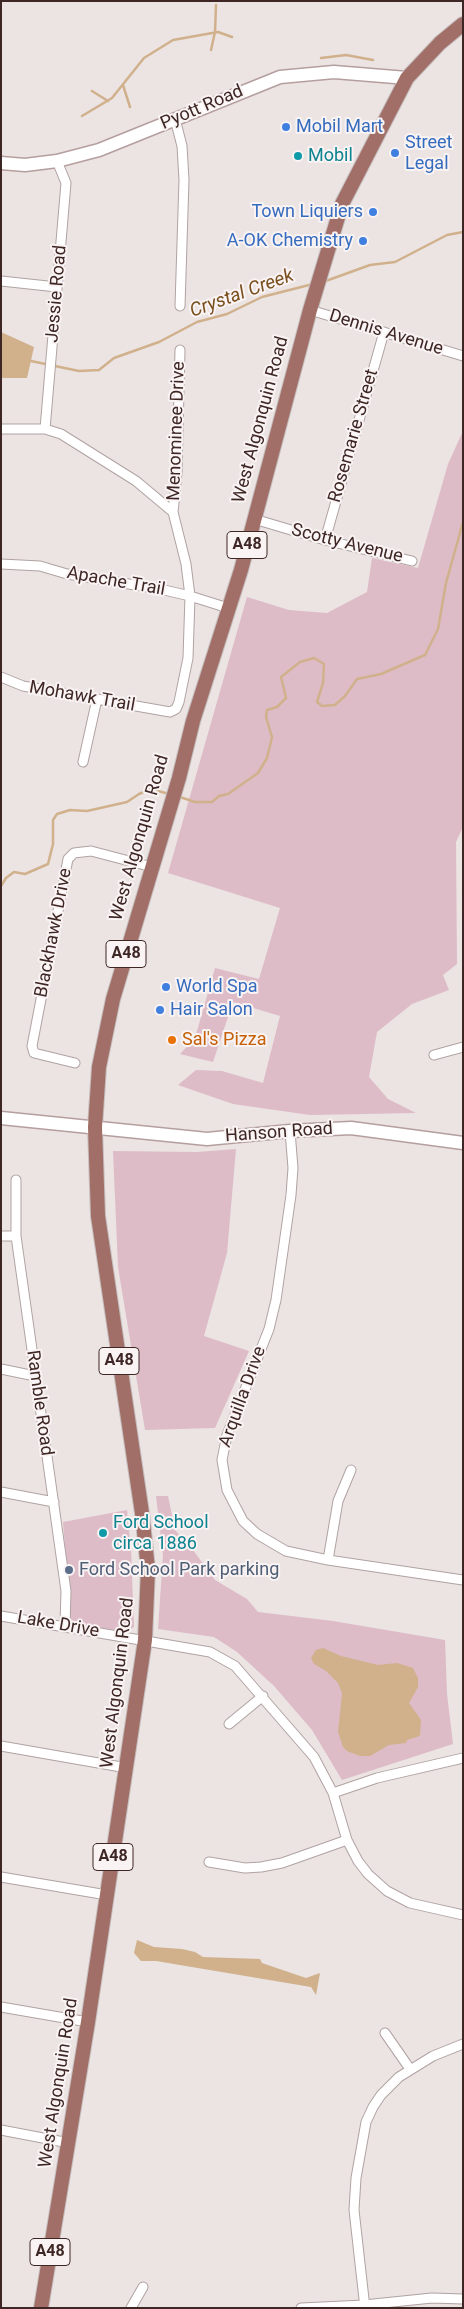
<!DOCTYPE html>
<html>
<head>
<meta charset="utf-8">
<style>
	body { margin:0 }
	#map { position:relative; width:464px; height:2309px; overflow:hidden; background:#ece3e3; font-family:Roboto,sans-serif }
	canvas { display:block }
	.frame { position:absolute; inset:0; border:2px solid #3d2623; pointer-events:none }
</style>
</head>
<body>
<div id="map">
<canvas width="464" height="2309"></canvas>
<div class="frame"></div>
</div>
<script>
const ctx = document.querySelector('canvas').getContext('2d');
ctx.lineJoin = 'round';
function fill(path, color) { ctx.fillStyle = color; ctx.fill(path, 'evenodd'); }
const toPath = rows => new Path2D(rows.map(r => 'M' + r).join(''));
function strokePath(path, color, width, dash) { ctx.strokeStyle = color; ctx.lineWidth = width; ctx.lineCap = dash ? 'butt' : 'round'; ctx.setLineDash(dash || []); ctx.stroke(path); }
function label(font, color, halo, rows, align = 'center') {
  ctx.font = font + ' Roboto,sans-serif'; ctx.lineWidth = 4; ctx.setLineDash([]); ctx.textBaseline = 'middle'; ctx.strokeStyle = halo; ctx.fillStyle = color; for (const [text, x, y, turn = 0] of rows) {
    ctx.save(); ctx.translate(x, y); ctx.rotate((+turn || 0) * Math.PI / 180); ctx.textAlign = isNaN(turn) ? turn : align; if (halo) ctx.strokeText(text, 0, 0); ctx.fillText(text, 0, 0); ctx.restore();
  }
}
fill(toPath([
	[463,431,463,827,456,842,457,964,443,975,449,990,412,1004,377,1032,369,1077,388,1099,416,1113,310,1115,233,1104,178,1085,196,1070,222,1071,263,1083,280,1016,233,1002,213,1062,180,1054,195,1038,215,968,259,979,280,908,168,873,247,597,289,610,327,613,367,592,372,558,418,568,448,464],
	[236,1149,227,1253,204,1336,249,1351,215,1428,145,1430,118,1267,113,1151,197,1152],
	[156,1496,168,1496,175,1530,193,1550,215,1580,247,1599,258,1612,333,1621,445,1640,447,1694,453,1744,342,1780,312,1730,274,1686,237,1652,214,1637,158,1629,163,1555],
	[127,1510,131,1549,134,1627,126,1632,71,1623,63,1522]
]), '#ddbcc7');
fill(toPath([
	[1,332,34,347,27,378,1,378],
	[323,1648,341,1656,378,1665,397,1663,413,1668,418,1678,418,1687,409,1703,421,1720,420,1736,407,1740,406,1743,389,1745,370,1756,360,1756,347,1751,343,1747,338,1732,342,1693,338,1683,326,1671,314,1664,311,1658,316,1650],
	[137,1940,154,1947,182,1949,195,1952,203,1957,260,1959,262,1963,306,1978,320,1973,316,1995,311,1987,156,1961,141,1961,134,1953]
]), '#d0b18c');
strokePath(toPath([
	[211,50,215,32,216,5],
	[321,58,346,55,373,60],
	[123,85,130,107],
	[92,91,108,101],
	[82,116,112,98,144,58,173,40,218,32,232,37],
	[323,282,370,265,395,262,447,235,463,232],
	[31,361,79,371,99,370,114,358,159,342,197,322,227,314,262,297,313,284],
	[177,796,195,802,212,802,219,796,228,794,258,773,267,758,272,737,266,717,267,710,277,707,286,698,281,677,300,662,314,658,324,664,323,683,317,702,322,706,335,705,345,696,357,679,381,674,425,655,438,629,446,583,463,522],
	[1,886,6,878,14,872,25,874,48,864,53,844,53,820,57,814,70,810,87,811,127,802,139,794,151,789,169,794]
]), '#d0b18c', 2.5);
const street = toPath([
	[175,119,182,146,184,180,180,306],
	[1,281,57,287],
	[310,310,463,356],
	[1,429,45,429,61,434,136,481,173,512,186,564,190,596,188,658,179,702,176,709,170,712,23,686,1,677],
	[45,429,66,183,57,161],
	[173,512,177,473,180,350],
	[254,519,325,540,412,561],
	[325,540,384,332],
	[1,564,40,566,67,574,160,589,190,596,228,608],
	[83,762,97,699],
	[434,1055,463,1047],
	[75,1063,34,1053,32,1046,68,859,74,853,91,851,152,867],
	[290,1131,293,1168,291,1195,276,1300,269,1329,227,1435,222,1460,227,1490,243,1521,257,1534,286,1551,328,1560,463,1580],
	[16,1180,16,1236,66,1591,65,1626],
	[1,1236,16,1236],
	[1,1369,35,1376],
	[1,1492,54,1502],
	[328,1560,338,1501,351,1470],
	[1,1616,210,1652,235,1666,314,1757,333,1793,347,1840,358,1861,368,1874,387,1891,410,1903,463,1915],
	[229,1724,263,1696],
	[1,1746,127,1768],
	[333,1793,377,1778,463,1758],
	[209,1862,245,1868,261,1867,282,1863,347,1840],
	[1,1877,107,1895],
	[1,2007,88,2022],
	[385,2033,410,2069],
	[1,2130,69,2143],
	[131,2308,143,2287],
	[301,2308,364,2305,432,2298,463,2299],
	[365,2308,354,2210,356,2178,366,2122,373,2107,381,2095,399,2077,433,2056,463,2044]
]);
const secondary = toPath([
	[1,163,25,165,57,161,99,150,280,77,334,72,407,78],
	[1,1118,207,1139,290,1131,351,1128,463,1143]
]);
const primary = toPath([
	[41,2308,88,2022,145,1640,148,1569,142,1513,98,1216,95,1127,99,1067,113,999,179,778,193,721,241,570,310,310,342,204,407,78,440,43,463,24]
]);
strokePath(street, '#b0a3a2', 11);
strokePath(secondary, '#b59f9e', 15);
strokePath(primary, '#c5bebd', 16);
strokePath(street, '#fff', 9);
strokePath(secondary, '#fff', 12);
strokePath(primary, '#a16f68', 14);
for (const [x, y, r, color] of [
	[286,127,5,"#3f7fe0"],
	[395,153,5,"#3f7fe0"],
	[298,156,5,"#0f9aa8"],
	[373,212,5,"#3f7fe0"],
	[363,241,5,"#3f7fe0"],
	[166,987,5,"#3f7fe0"],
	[160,1010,5,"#3f7fe0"],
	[172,1040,5,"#e8710a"],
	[103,1533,5,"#0f9aa8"],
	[69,1570,5,"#5c6f8a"]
]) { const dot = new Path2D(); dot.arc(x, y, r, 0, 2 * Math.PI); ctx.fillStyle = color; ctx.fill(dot); strokePath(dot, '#f9f3f4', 2); }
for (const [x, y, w] of [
	[247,545,40],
	[126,954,40],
	[119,1361,40],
	[113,1857,40],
	[50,2252,40]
]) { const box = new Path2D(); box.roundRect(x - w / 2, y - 13.5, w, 27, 4); ctx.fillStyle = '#f9f3f4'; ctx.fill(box); strokePath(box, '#3d2623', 1); }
label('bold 16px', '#3d2623', null, [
	["A48",247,545],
	["A48",126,954],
	["A48",119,1361],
	["A48",113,1857],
	["A48",50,2252]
]);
label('18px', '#3d2623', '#f9f3f4', [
	["Pyott Road",202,108,-23],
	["Jessie Road",57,294,-85],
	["Dennis Avenue",386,333,17],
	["West Algonquin Road",261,420,-75],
	["Menominee Drive",177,431,-88],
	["Rosemarie Street",354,436,-74],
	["Scotty Avenue",347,544,14],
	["Apache Trail",116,582,10],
	["Mohawk Trail",82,697,10],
	["West Algonquin Road",140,838,-74],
	["Blackhawk Drive",54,933,-79],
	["Hanson Road",279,1133,-4],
	["Arquilla Drive",243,1397,-70],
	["Ramble Road",39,1403,82],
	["Lake Drive",58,1625,10],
	["West Algonquin Road",118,1683,-83],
	["West Algonquin Road",59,2083,-81]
]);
label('18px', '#366cbe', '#f9f3f4', [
	["Mobil Mart",296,127],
	["Street",405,143],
	["Legal",405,164],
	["Town Liquiers",363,212,"right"],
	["A-OK Chemistry",353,241,"right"],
	["World Spa",176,987],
	["Hair Salon",170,1010]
], 'left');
label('18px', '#0d838f', '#f9f3f4', [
	["Mobil",308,156],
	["Ford School",113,1523],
	["circa 1886",113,1544]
], 'left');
label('18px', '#c56008', '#f9f3f4', [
	["Sal's Pizza",182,1040]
], 'left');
label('18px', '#4e5e75', '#f9f3f4', [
	["Ford School Park parking",79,1570]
], 'left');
label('italic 19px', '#79501d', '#f9f3f4', [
	["Crystal Creek",242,294,-20]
]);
</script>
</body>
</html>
